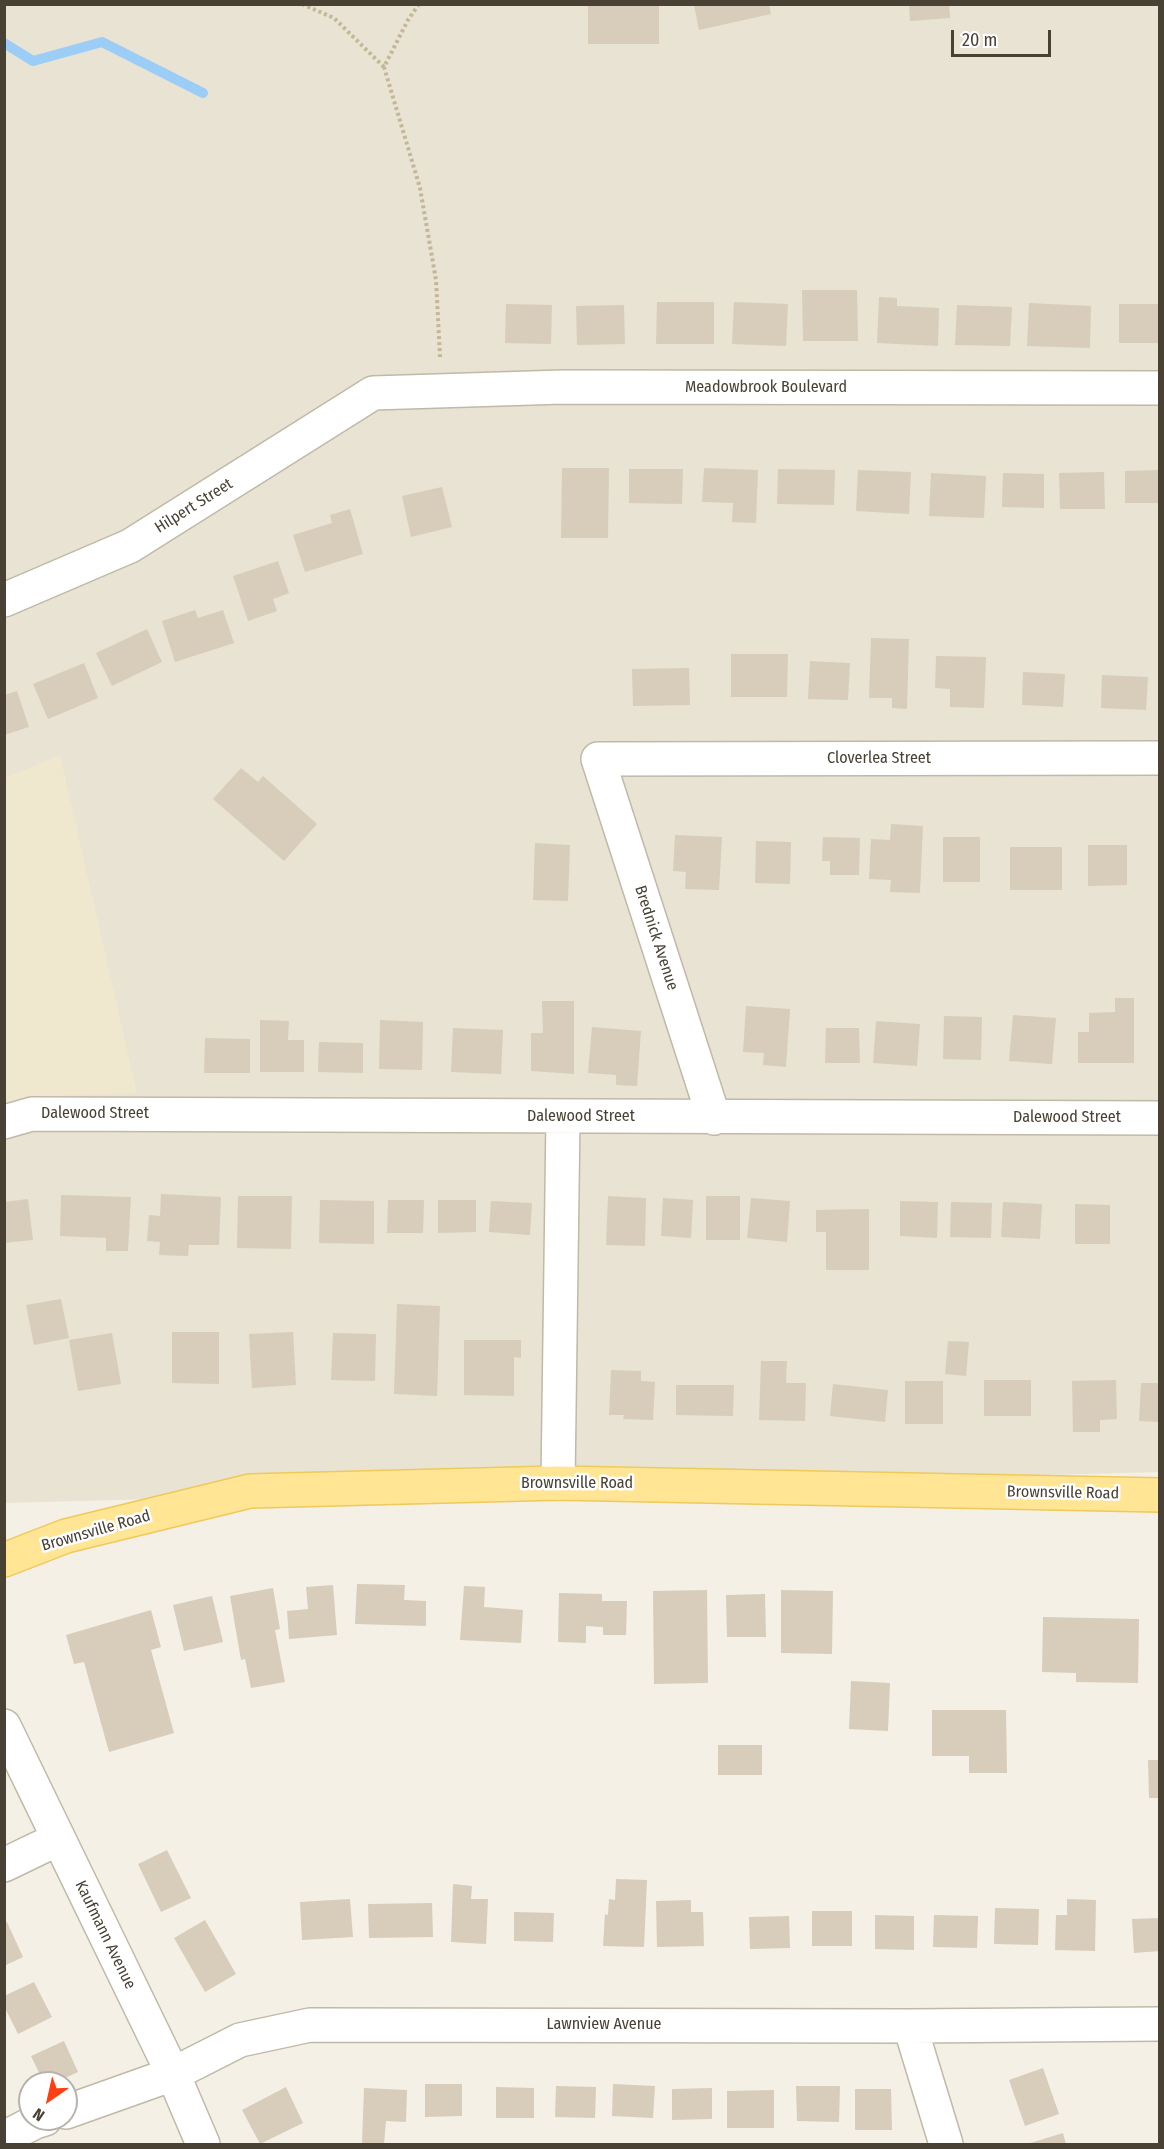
<!DOCTYPE html>
<html>
<head>
<meta charset="utf-8">
<style>
	body { margin:0 }
	#map { position:relative; width:1164px; height:2149px; overflow:hidden; background:#f4f0e5; font-family:"Fira Sans Condensed",sans-serif }
	canvas { display:block }
	.frame { position:absolute; inset:0; border:6px solid #484134; pointer-events:none }
	.north { position:absolute; left:18px; top:2071px; width:60px; height:60px; box-sizing:border-box; background:#fff; border:2px solid #b6b3ae; border-radius:50%; rotate:214deg; font-size:16px; font-weight:700; line-height:24px; text-align:center; color:#484134 }
	.north::after { content:''; display:block; margin:auto; width:21px; height:27px; background:#ff4012; clip-path:polygon(50% 0,100% 100%,50% 72%,0 100%) }
	.scale { position:absolute; left:951px; top:30px; width:100px; height:27px; box-sizing:border-box; border:3px solid #484134; border-top:0; padding-left:8px; font-size:18px; line-height:21px; white-space:nowrap; color:#484134; -webkit-text-stroke:4px #fff; paint-order:stroke }
</style>
</head>
<body>
<div id="map">
<canvas width="1164" height="2149"></canvas>
<div class="frame"></div>
<div class="north">N</div>
<div class="scale">20 m</div>
</div>
<script>
const ctx = document.querySelector('canvas').getContext('2d');
ctx.lineJoin = 'round';
function fill(path, color) { ctx.fillStyle = color; ctx.fill(path, 'evenodd'); }
const toPath = rows => new Path2D(rows.map(r => 'M' + r).join(''));
function strokePath(path, color, width, dash) { ctx.strokeStyle = color; ctx.lineWidth = width; ctx.lineCap = dash ? 'butt' : 'round'; ctx.setLineDash(dash || []); ctx.stroke(path); }
function label(font, color, halo, rows, align = 'center') {
  ctx.font = font + ' "Fira Sans Condensed",sans-serif'; ctx.lineWidth = 5; ctx.setLineDash([]); ctx.textBaseline = 'middle'; ctx.strokeStyle = halo; ctx.fillStyle = color; for (const [text, x, y, turn = 0] of rows) {
    ctx.save(); ctx.translate(x, y); ctx.rotate((+turn || 0) * Math.PI / 180); ctx.textAlign = isNaN(turn) ? turn : align; if (halo) ctx.strokeText(text, 0, 0); ctx.fillText(text, 0, 0); ctx.restore();
  }
}
fill(toPath([
	[4,5,1159,5,1159,1472,5,1503]
]), '#e9e3d3');
fill(toPath([
	[60,755,137,1093,25,1097,5,1103,5,778]
]), '#efe7ce');
strokePath(toPath([
	[4,43,33,61,102,42,203,93]
]), '#9ccdf7', 10);
fill(toPath([
	[588,4,659,4,659,44,588,44],
	[909,4,949,4,950,18,910,21],
	[694,5,769,5,771,14,699,30],
	[802,290,857,290,858,341,803,341],
	[879,297,897,298,897,306,939,308,938,346,877,343],
	[657,302,714,302,714,344,656,344],
	[734,302,788,304,786,346,732,344],
	[1029,303,1091,306,1090,348,1027,346],
	[506,304,552,305,551,344,505,343],
	[1119,304,1160,304,1160,343,1119,343],
	[624,305,625,344,577,345,576,306],
	[957,305,1012,307,1010,346,955,345],
	[562,468,609,468,608,538,561,538],
	[704,468,758,470,756,523,732,522,733,503,702,502],
	[629,469,683,469,682,504,629,503],
	[778,469,835,470,834,505,777,504],
	[858,470,911,472,909,514,856,511],
	[1160,470,1160,503,1125,503,1125,471],
	[1104,472,1105,509,1060,509,1059,473],
	[931,473,986,476,984,518,929,516],
	[1003,473,1044,474,1044,508,1002,507],
	[442,487,452,527,411,537,402,496],
	[350,509,363,554,305,572,293,535,332,523,330,515],
	[278,561,289,593,273,599,277,611,248,621,233,576],
	[195,610,198,618,223,610,234,643,175,662,162,621],
	[147,629,162,662,112,686,96,653],
	[871,638,909,639,907,709,892,708,892,698,869,698],
	[731,654,788,654,787,697,731,697],
	[936,656,986,657,984,708,950,707,950,689,935,688],
	[810,661,850,663,848,700,808,699],
	[84,663,98,698,48,719,33,684],
	[689,668,690,705,633,706,632,669],
	[1023,672,1065,674,1063,707,1022,705],
	[1102,675,1148,677,1146,710,1101,708],
	[17,691,29,727,4,735,4,695],
	[241,768,258,782,263,776,317,824,284,861,213,799],
	[891,824,923,826,920,893,890,892,891,880,869,879,871,839,890,840],
	[675,835,722,837,719,890,685,889,686,872,673,871],
	[823,837,860,838,859,875,830,875,830,861,822,861],
	[943,837,980,837,980,882,943,882],
	[756,841,791,842,790,884,755,883],
	[535,843,570,845,568,901,533,900],
	[1088,845,1127,845,1127,885,1088,886],
	[1010,847,1062,847,1062,890,1010,890],
	[1115,998,1134,998,1134,1063,1078,1063,1078,1032,1089,1032,1089,1013,1115,1012],
	[542,1001,574,1001,574,1074,531,1071,531,1033,543,1033],
	[746,1006,790,1009,786,1067,763,1065,764,1053,743,1052],
	[1013,1015,1056,1018,1052,1064,1009,1061],
	[944,1016,982,1017,981,1060,943,1059],
	[260,1020,289,1021,288,1040,304,1040,304,1072,260,1072],
	[380,1020,423,1022,422,1070,379,1069],
	[876,1021,920,1024,917,1066,873,1063],
	[592,1027,641,1031,637,1086,616,1085,616,1075,588,1073],
	[453,1028,503,1030,501,1074,451,1072],
	[826,1028,859,1028,860,1063,825,1063],
	[205,1038,250,1039,250,1073,204,1073],
	[319,1042,363,1043,363,1073,318,1072],
	[161,1194,221,1197,219,1245,189,1245,188,1256,159,1255,160,1242,147,1241,149,1215,160,1216],
	[61,1195,131,1197,128,1251,106,1251,106,1238,60,1236],
	[238,1196,292,1196,291,1249,237,1248],
	[608,1196,646,1198,645,1246,606,1245],
	[706,1196,740,1196,740,1240,706,1240],
	[663,1198,693,1200,691,1238,661,1236],
	[751,1198,790,1201,787,1242,747,1238],
	[28,1199,33,1240,4,1243,4,1202],
	[320,1200,374,1201,374,1244,319,1243],
	[388,1200,424,1200,423,1233,387,1233],
	[438,1200,476,1200,476,1232,438,1233],
	[491,1201,532,1203,530,1235,489,1232],
	[900,1201,938,1202,937,1238,900,1236],
	[951,1202,992,1203,991,1238,950,1237],
	[1003,1202,1042,1204,1040,1239,1001,1237],
	[1075,1204,1110,1205,1110,1244,1075,1244],
	[869,1209,869,1270,826,1270,826,1232,816,1232,816,1210],
	[61,1299,69,1338,34,1345,26,1305],
	[397,1304,440,1306,437,1396,394,1394],
	[172,1332,219,1332,219,1384,172,1383],
	[293,1332,296,1385,252,1388,249,1334],
	[112,1333,121,1384,78,1391,69,1340],
	[333,1333,376,1334,375,1381,331,1380],
	[464,1340,521,1340,521,1358,514,1357,514,1396,464,1395],
	[948,1341,969,1342,966,1376,945,1374],
	[761,1361,787,1361,786,1383,806,1383,805,1421,759,1420],
	[611,1370,641,1371,641,1381,655,1382,653,1420,623,1419,624,1415,609,1415],
	[984,1380,1031,1380,1031,1416,984,1416],
	[1116,1380,1117,1419,1100,1420,1100,1432,1073,1432,1072,1381],
	[905,1381,943,1381,943,1424,905,1424],
	[1141,1383,1160,1383,1160,1422,1139,1421],
	[833,1384,888,1390,885,1422,830,1416],
	[676,1385,734,1385,733,1416,676,1415],
	[357,1584,405,1585,404,1600,426,1601,426,1626,355,1624],
	[333,1585,337,1635,289,1639,287,1611,308,1609,306,1587],
	[464,1586,485,1587,484,1607,523,1610,521,1643,460,1640],
	[273,1588,280,1629,275,1630,285,1682,251,1688,245,1659,241,1660,230,1596],
	[707,1590,708,1683,654,1684,653,1591],
	[781,1590,833,1591,832,1654,781,1653],
	[559,1593,602,1594,602,1601,627,1601,626,1635,603,1635,603,1627,586,1626,586,1643,558,1642],
	[765,1594,766,1637,727,1637,726,1595],
	[212,1596,223,1642,184,1651,173,1605],
	[151,1610,161,1647,151,1650,174,1733,109,1752,84,1662,74,1664,66,1635],
	[1043,1617,1139,1619,1138,1683,1076,1682,1076,1673,1042,1672],
	[851,1681,890,1683,888,1731,849,1729],
	[932,1710,1006,1710,1007,1773,969,1773,969,1756,932,1756],
	[718,1745,762,1745,762,1775,718,1775],
	[1148,1760,1160,1760,1160,1798,1149,1798],
	[167,1850,191,1898,161,1912,138,1864],
	[616,1879,647,1880,644,1947,603,1946,605,1914,608,1915,609,1899,615,1900],
	[453,1884,472,1886,471,1899,488,1899,486,1944,451,1942],
	[350,1899,353,1937,302,1940,300,1902],
	[1067,1899,1096,1900,1095,1951,1055,1950,1056,1915,1067,1915],
	[691,1900,691,1912,703,1912,704,1946,657,1947,656,1901],
	[432,1903,433,1937,369,1938,368,1904],
	[995,1908,1039,1909,1038,1945,994,1944],
	[812,1911,852,1911,852,1946,812,1946],
	[514,1912,554,1913,553,1942,514,1941],
	[875,1915,914,1916,914,1950,875,1949],
	[934,1915,978,1916,977,1948,933,1947],
	[789,1916,790,1948,750,1949,749,1917],
	[1160,1918,1160,1951,1134,1953,1132,1919],
	[205,1920,236,1974,205,1992,174,1938],
	[7,1922,23,1957,4,1966,4,1923],
	[34,1982,52,2017,18,2034,4,2006,4,1996],
	[64,2041,78,2072,55,2083,44,2083,31,2056],
	[1043,2068,1059,2114,1025,2126,1009,2080],
	[425,2084,462,2084,462,2116,425,2117],
	[613,2084,655,2086,653,2118,612,2116],
	[556,2086,596,2087,595,2118,555,2117],
	[796,2086,840,2086,839,2122,797,2121],
	[286,2087,303,2123,260,2144,242,2110],
	[496,2087,534,2088,534,2118,496,2118],
	[364,2088,407,2090,406,2122,386,2121,384,2144,362,2144],
	[712,2088,712,2119,672,2120,672,2089],
	[855,2089,891,2089,892,2130,855,2130],
	[774,2090,774,2128,727,2128,727,2091],
	[1063,2133,1066,2144,1027,2144]
]), '#d7cdba');
const minor = toPath([
	[4,600,130,546,373,393,563,387,1160,388],
	[714,1118,598,759,1160,758],
	[4,1122,32,1114,1160,1118],
	[558,1483,563,1117],
	[4,1726,173,2074,203,2144],
	[4,1865,58,1839],
	[910,2026,946,2144],
	[66,2112,173,2074,240,2040,310,2025,910,2026,1160,2024],
	[4,2138,35,2122,45,2119]
]);
const major = toPath([
	[4,1560,66,1536,250,1491,558,1483,1160,1495]
]);
strokePath(minor, '#c1b9a7', 36);
strokePath(major, '#efc959', 36);
strokePath(toPath([
	[302,4,334,18,384,67],
	[419,4,408,20,384,67,420,188,436,280,440,357]
]), '#c4b697', 4, [3, 3]);
strokePath(minor, '#fff', 33);
strokePath(major, '#ffe594', 33);
label('16px', '#484134', '#fff', [
	["Meadowbrook Boulevard",766,388],
	["Hilpert Street",194,506,-32],
	["Cloverlea Street",879,759],
	["Brednick Avenue",656,938,72],
	["Dalewood Street",95,1114],
	["Dalewood Street",581,1117],
	["Dalewood Street",1067,1118],
	["Brownsville Road",577,1484],
	["Brownsville Road",1063,1493,1],
	["Brownsville Road",96,1531,-16],
	["Kaufmann Avenue",105,1935,64],
	["Lawnview Avenue",604,2025]
]);
</script>
</body>
</html>
